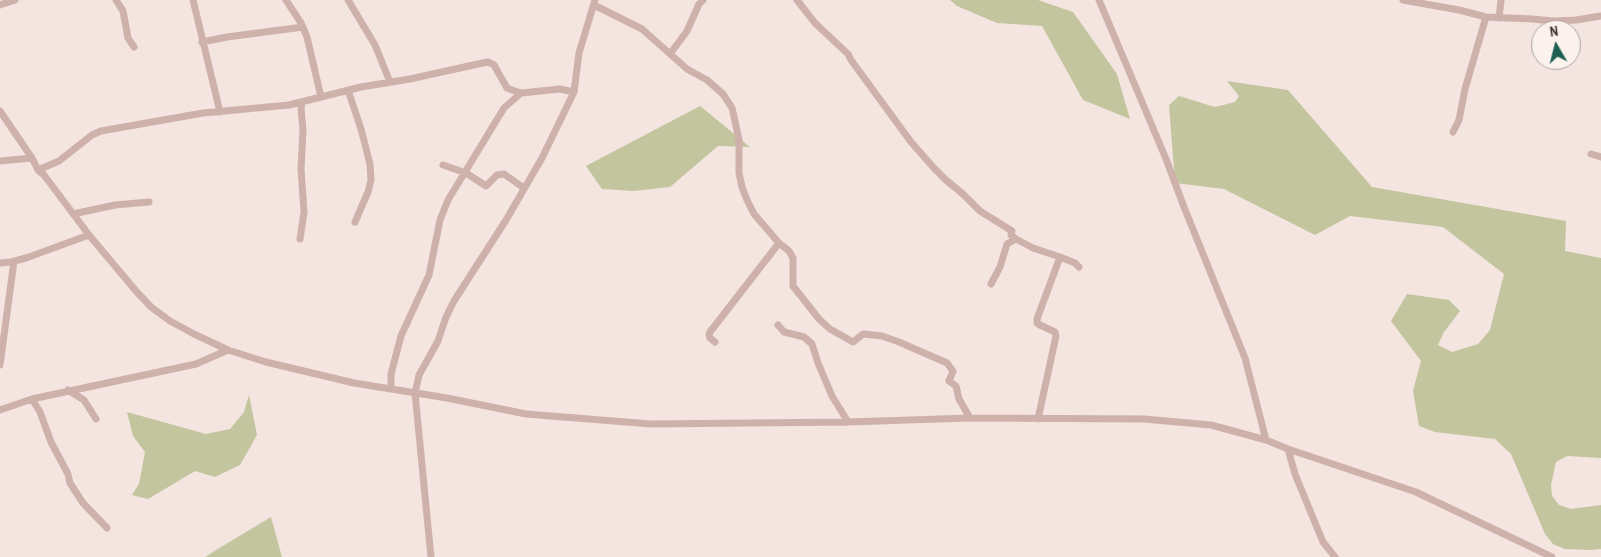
<!DOCTYPE html>
<html>
<head>
<meta charset="utf-8">
<style>
	body { margin:0 }
	#map { position:relative; width:1601px; height:557px; overflow:hidden; background:#f4e5e0; font-family:"Archivo Narrow",sans-serif }
	canvas { display:block }
	.north { position:absolute; left:1531px; top:20px; width:50px; height:50px; box-sizing:border-box; background:#fbf1ed; border:1px solid #aea29f; border-radius:50%; rotate:352deg; font-size:14px; font-weight:700; line-height:20px; text-align:center; color:#3b2b2a }
	.north::after { content:''; display:block; margin:auto; width:18px; height:22px; background:#1d5f52; clip-path:polygon(50% 0,100% 100%,50% 72%,0 100%) }
</style>
</head>
<body>
<div id="map">
<canvas width="1601" height="557"></canvas>
<div class="north">N</div>
</div>
<script>
const ctx = document.querySelector('canvas').getContext('2d');
ctx.lineJoin = 'round';
function fill(path, color) { ctx.fillStyle = color; ctx.fill(path, 'evenodd'); }
const toPath = rows => new Path2D(rows.map(r => 'M' + r).join(''));
function strokePath(path, color, width, dash) { ctx.strokeStyle = color; ctx.lineWidth = width; ctx.lineCap = dash ? 'butt' : 'round'; ctx.setLineDash(dash || []); ctx.stroke(path); }
fill(toPath([
	[950,0,1038,0,1073,12,1117,74,1130,119,1083,100,1042,26,997,23,957,6],
	[1227,81,1288,90,1372,187,1566,221,1565,251,1601,258,1601,458,1567,456,1556,462,1551,485,1552,496,1559,505,1571,509,1601,505,1601,549,1590,550,1565,549,1553,544,1545,534,1511,454,1495,439,1435,432,1419,426,1413,391,1421,361,1391,321,1407,294,1449,300,1460,311,1444,332,1438,345,1452,352,1478,344,1490,330,1504,274,1443,227,1350,216,1315,235,1224,189,1175,183,1169,105,1179,96,1215,107,1235,102,1239,96],
	[700,106,750,147,718,146,670,187,633,191,602,189,586,166],
	[249,395,257,435,240,465,215,477,195,471,148,499,132,495,139,484,145,452,133,436,127,412,206,434,230,429,244,412],
	[271,517,282,557,205,557,226,544]
]), '#c2c59e');
strokePath(toPath([
	[116,0,123,11,128,38,134,47],
	[193,0,220,112],
	[286,0,301,23,307,37,321,97],
	[348,0,375,45,390,82],
	[797,0,815,23,848,54,851,60,911,142,933,167,946,180,964,195,980,211,1012,231,1011,235,1016,239,1007,244,1000,267,991,284],
	[1099,0,1166,159,1184,207,1245,358,1266,440],
	[1403,0,1459,10,1486,17,1532,19,1553,21,1576,20,1601,16],
	[0,5,15,0],
	[594,5,642,29,687,69,707,80,723,94,732,108,735,121,739,140,739,173,742,187,747,200,754,214,779,243,789,251,793,258,793,286,819,319,830,329,853,342,863,334,882,336,899,342,947,363,953,371,949,381,956,386,959,399,970,418],
	[1499,18,1501,0],
	[202,42,227,37,303,27],
	[670,54,687,31,699,4,703,0],
	[348,90,361,129,370,164,371,180,368,192,355,222],
	[0,111,32,158,38,170,44,175,89,235,136,291,151,307,170,321,194,334,228,350,266,362,354,383,447,398,526,414,651,424,848,422,970,418,1144,419,1211,425,1266,440,1288,449,1416,492,1552,557],
	[1453,132,1459,120,1465,89,1486,17],
	[1591,154,1601,157],
	[0,161,32,158],
	[443,165,466,173,486,186,497,175,504,174,524,188],
	[38,170,59,161,92,135,101,131,203,113,289,105,361,87,410,79,478,64,488,62,494,65,507,88,512,90,521,93,560,89,574,92],
	[73,214,115,205,149,202],
	[300,239,304,212,301,169,303,130,301,108,302,102],
	[1016,239,1033,248,1060,257,1037,319,1037,323,1040,325,1055,332,1056,336,1038,419],
	[1060,257,1075,263,1079,267],
	[0,263,11,262,26,258,89,235],
	[778,325,784,332,804,337,812,344,818,363,832,396,848,422],
	[715,342,710,338,709,335,710,332,779,243],
	[0,365,14,261],
	[391,388,391,374,401,336,429,275,440,220,448,200,504,108,521,93],
	[68,390,84,400,96,419],
	[32,399,40,412,51,442,68,474,70,483,83,503,107,528],
	[0,410,32,399,196,364,228,350],
	[1288,449,1295,474,1323,542,1335,557],
	[431,557,415,393,419,375,438,341,446,317,454,301,506,220,542,158,574,92,579,53,595,0]
]), '#ceb1aa', 7);
</script>
</body>
</html>
